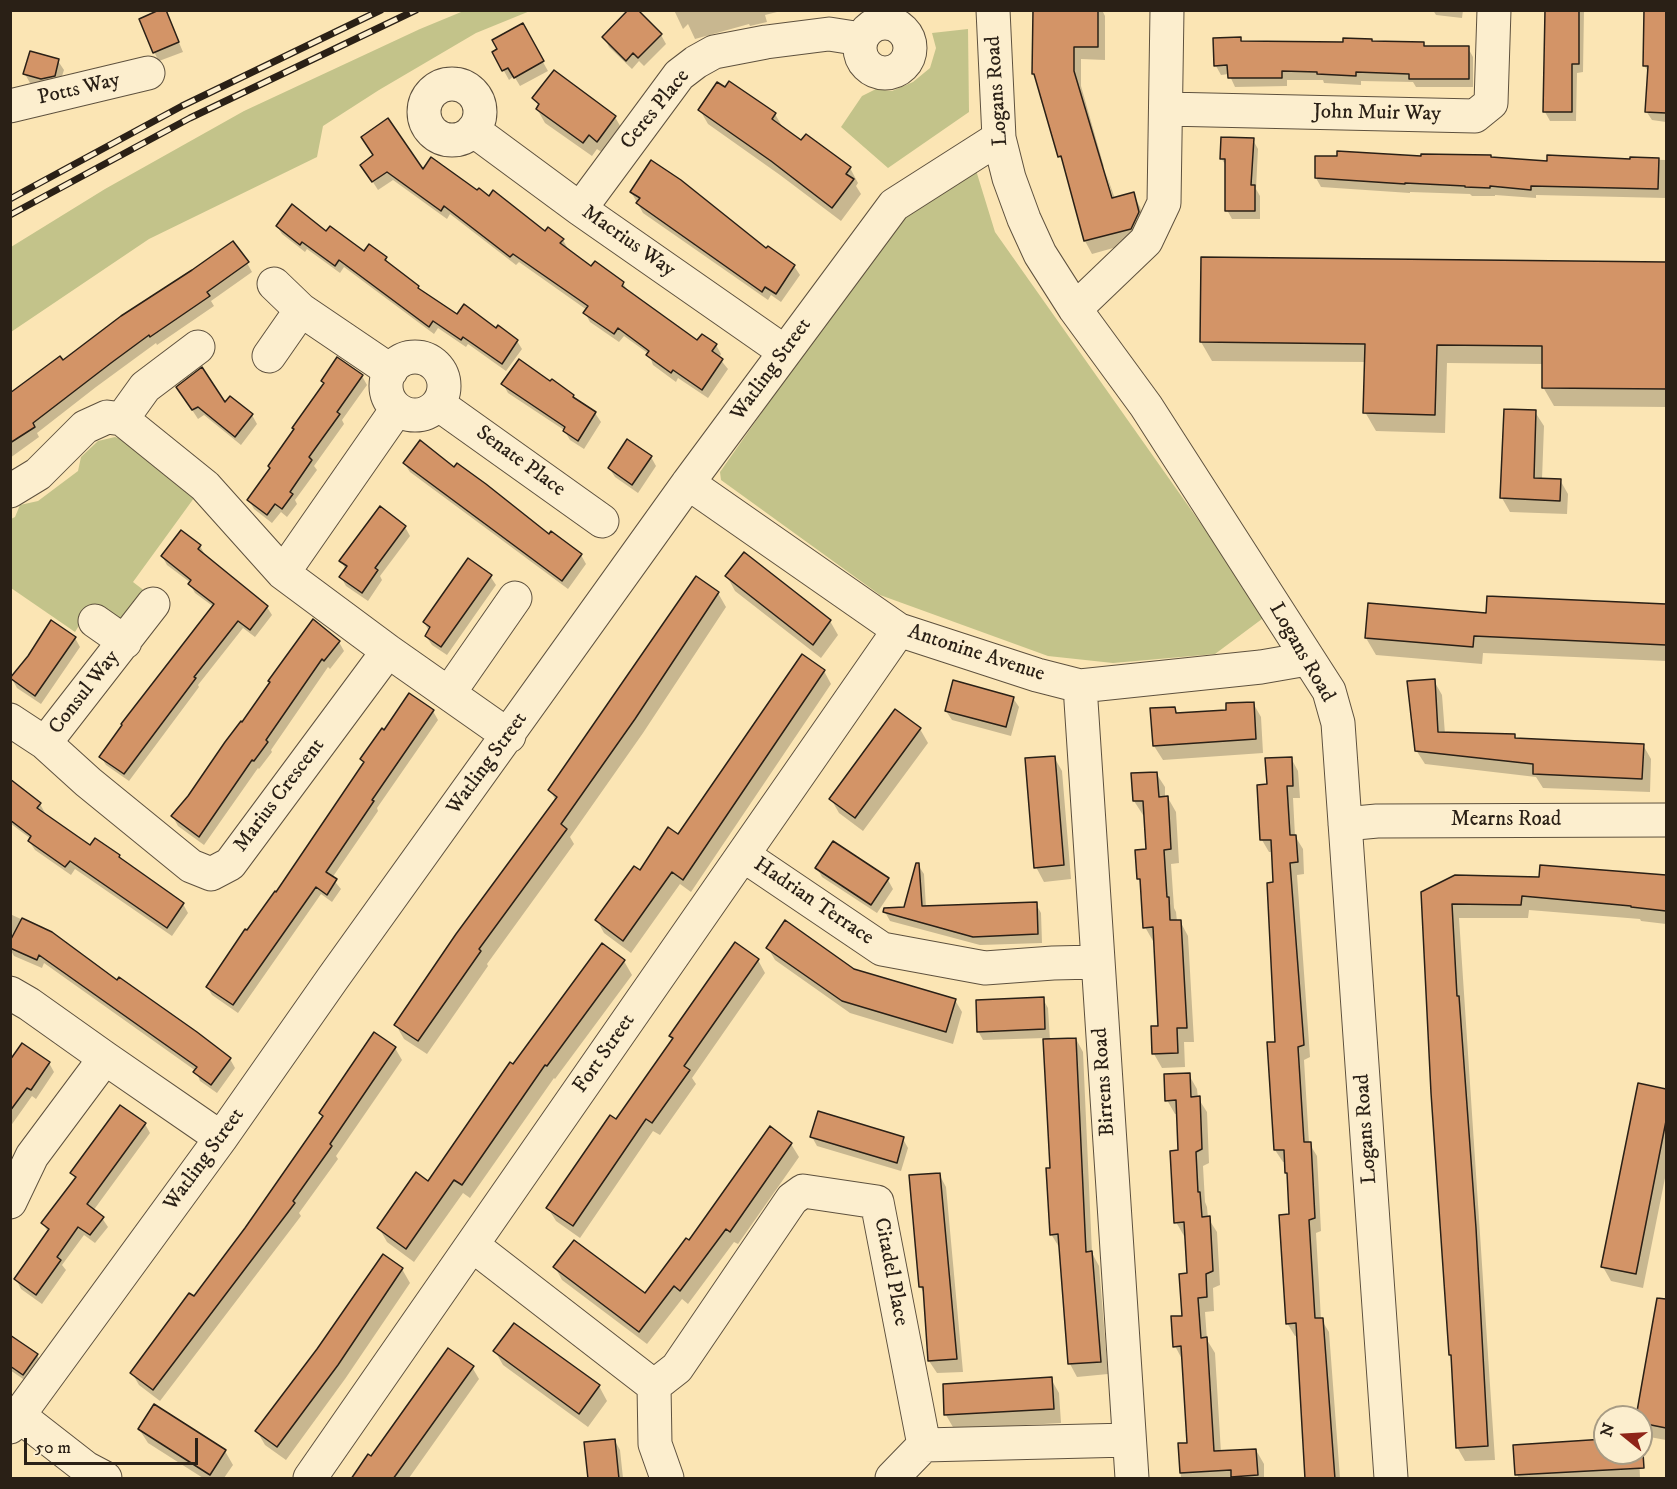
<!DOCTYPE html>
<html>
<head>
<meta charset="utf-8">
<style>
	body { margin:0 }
	#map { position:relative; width:1677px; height:1489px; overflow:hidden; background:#fbe5b4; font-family:"IM FELL DW Pica",serif }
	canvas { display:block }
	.frame { position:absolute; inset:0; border:12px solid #2a2016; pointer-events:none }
	.north { position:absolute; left:1593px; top:1405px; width:60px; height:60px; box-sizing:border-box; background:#fceece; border:2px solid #a89c84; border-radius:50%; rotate:288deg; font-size:16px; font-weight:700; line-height:24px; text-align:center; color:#2a2016 }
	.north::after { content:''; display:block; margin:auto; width:21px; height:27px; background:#8f2418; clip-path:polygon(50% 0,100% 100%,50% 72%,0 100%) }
	.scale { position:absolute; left:24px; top:1438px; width:174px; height:27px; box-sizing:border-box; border:3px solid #2a2016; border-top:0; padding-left:8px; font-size:18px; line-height:21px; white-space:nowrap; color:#2a2016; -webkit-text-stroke:4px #fceece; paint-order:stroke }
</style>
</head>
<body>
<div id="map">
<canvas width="1677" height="1489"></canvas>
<div class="frame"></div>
<div class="north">N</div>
<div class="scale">50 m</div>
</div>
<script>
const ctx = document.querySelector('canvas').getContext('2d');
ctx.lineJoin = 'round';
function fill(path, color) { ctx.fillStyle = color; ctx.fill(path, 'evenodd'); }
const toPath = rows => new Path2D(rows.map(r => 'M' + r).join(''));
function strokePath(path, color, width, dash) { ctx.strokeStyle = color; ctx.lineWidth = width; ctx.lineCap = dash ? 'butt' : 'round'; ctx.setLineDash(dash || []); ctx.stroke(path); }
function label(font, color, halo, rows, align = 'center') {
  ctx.font = font + ' "IM FELL DW Pica",serif'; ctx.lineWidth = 6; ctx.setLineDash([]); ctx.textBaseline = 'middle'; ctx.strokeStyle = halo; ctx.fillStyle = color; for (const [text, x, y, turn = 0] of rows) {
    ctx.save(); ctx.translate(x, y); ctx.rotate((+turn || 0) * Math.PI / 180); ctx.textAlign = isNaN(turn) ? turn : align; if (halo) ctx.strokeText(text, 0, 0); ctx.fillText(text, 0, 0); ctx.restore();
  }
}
fill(toPath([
	[466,10,530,11,476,33,379,90,323,126,317,157,149,239,11,332,11,247,105,189,244,111,420,29],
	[968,29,969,112,888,168,841,127,862,96,876,89,892,91,913,82,930,68,936,48,932,33],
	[975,167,995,232,1266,616,1215,654,1113,663,1048,656,880,595,721,480,720,472,895,223],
	[115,437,128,442,194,498,133,582,146,592,126,618,108,618,88,611,75,632,11,588,11,519,15,517,20,505,38,501,78,471,81,457,98,441]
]), '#c3c38a');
fill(toPath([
	[674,10,785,10,765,15,767,22,750,26,749,24,695,39,688,24,683,29],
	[1034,10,1102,10,1105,16,1105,60,1081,59,1081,86,1104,167,1101,164,1112,206,1115,205,1106,173,1115,199,1133,194,1140,207,1146,226,1138,241,1092,254,1085,241,1065,165,1060,156,1038,82,1033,74],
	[1433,10,1463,10,1462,18,1436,15],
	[1547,10,1584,10,1583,72,1577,73,1576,121,1550,121,1545,112],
	[1645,10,1666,10,1666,122,1652,120,1646,111,1649,73,1644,65],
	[169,19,183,52,159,61,154,52],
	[522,25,548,71,520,86,514,76,509,80,494,53],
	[661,35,666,44,644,66,639,61,632,69,609,47,604,37],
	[1240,38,1242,42,1423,43,1426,48,1468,48,1473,57,1473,87,1416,87,1413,82,1361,81,1361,85,1324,83,1323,80,1287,80,1287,86,1235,87,1229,74,1221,75,1216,66],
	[58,61,64,70,59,85,47,88,30,83,25,74],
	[534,98,615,117,623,131,606,155,597,149,592,156,545,123,537,109,539,107],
	[700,110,775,114,783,128,802,142,850,168,858,183,856,186,861,194,841,221,780,175,708,124],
	[1253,140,1258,149,1256,189,1260,196,1260,219,1232,219,1227,210,1227,167,1221,158],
	[1422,158,1491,158,1548,163,1631,161,1631,159,1666,160,1666,198,1536,195,1536,198,1495,195,1495,196,1472,196,1470,194,1410,192,1410,193,1321,187,1316,178],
	[362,165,423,172,478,192,545,234,563,240,568,249,591,268,623,283,629,293,698,342,716,345,721,354,719,358,728,369,708,398,678,378,676,382,653,365,649,354,624,336,619,342,590,322,585,313,587,310,519,262,516,265,450,214,447,219,393,180,378,190],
	[631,192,767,250,794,266,800,275,781,302,771,295,768,300,643,213],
	[277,226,326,233,364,254,386,259,390,266,418,287,422,292,458,316,496,330,517,341,522,349,506,371,468,344,466,347,438,328,434,334,344,267,340,273,307,249,305,252,282,234],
	[1202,258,1666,263,1666,407,1554,406,1543,387,1543,364,1447,363,1445,433,1376,431,1365,412,1366,362,1212,361,1201,342],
	[247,263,252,272,211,301,214,306,157,345,156,343,96,387,37,433,39,437,10,458,10,394,62,362],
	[362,376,367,385,342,420,344,424,314,466,317,470,295,500,297,504,287,517,281,512,272,523,254,509,249,500,271,469,325,385,322,381],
	[503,384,573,396,575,401,595,413,601,422,584,449,570,440,564,430,508,393],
	[183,396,225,405,252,415,257,424,241,445,204,415,198,419],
	[1535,412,1544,426,1542,479,1560,480,1568,494,1567,514,1510,512,1502,498],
	[651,457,656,466,638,493,615,477,609,468],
	[404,463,581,555,586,564,568,589,410,472],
	[405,527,410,536,380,576,382,580,368,601,346,586,341,577,346,570,341,561],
	[181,532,200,546,205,555,267,607,272,615,255,637,243,628,198,685,199,687,129,781,106,765,101,757,214,607,195,593,190,584,191,583,167,565,162,556],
	[490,576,496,585,447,655,432,645,426,636,429,631,424,622],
	[727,576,830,621,838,635,821,658,735,591],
	[718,593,726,607,643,733,570,837,574,844,487,964,488,966,427,1054,404,1039,396,1025,556,801,550,790],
	[1489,598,1666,606,1666,661,1483,653,1482,664,1376,655,1366,638,1488,615],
	[75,638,80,647,41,704,17,688,12,679],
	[339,642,344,651,330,669,328,667,271,750,272,752,259,769,258,768,204,845,178,826,173,817,241,723],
	[824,671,831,684,691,892,680,884,631,953,604,933,597,920,640,872,678,836],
	[1434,681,1442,695,1445,734,1514,736,1517,740,1643,745,1651,759,1650,792,1543,788,1536,777,1425,764,1416,750],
	[1013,698,1019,707,1011,736,952,720,946,711],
	[1253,703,1261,717,1263,753,1163,760,1154,746,1175,708,1178,714,1228,711],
	[433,711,438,720,377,808,378,811,332,878,341,889,332,902,321,894,238,1013,212,995,207,987,276,894,364,763,362,759,384,732],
	[920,729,928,743,863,831,839,813,831,799],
	[1054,757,1062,771,1071,879,1044,882,1036,867],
	[1291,758,1298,771,1300,798,1293,798,1295,836,1303,849,1304,874,1297,875,1310,1057,1304,1060,1309,1143,1317,1156,1321,1231,1316,1233,1321,1319,1329,1332,1340,1478,1307,1478,1298,1336,1295,1336,1287,1323,1291,1215,1288,1176,1286,1162,1283,1162,1275,1150,1277,1043,1274,884,1273,852,1269,852,1262,840,1268,786],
	[1156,773,1165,787,1165,798,1168,798,1176,812,1179,863,1171,864,1174,908,1176,912,1177,922,1180,921,1188,936,1194,1042,1184,1042,1185,1067,1162,1068,1154,1054,1160,1027,1155,941,1153,941,1145,927,1142,884,1138,878,1148,851,1146,815,1143,815,1134,801],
	[10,779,40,804,45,813,44,815,91,847,119,856,122,862,183,904,188,913,172,936,75,869,71,875,35,850,29,841,31,839,10,823],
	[918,865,924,874,926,908,1036,904,1041,913,1042,943,980,945,890,921,885,912,905,908],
	[1541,867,1666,877,1666,924,1641,921,1640,919,1529,910,1528,918,1459,918,1495,1460,1465,1461,1457,1447,1423,893,1540,878],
	[817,868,888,880,893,889,877,913,822,877],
	[10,914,51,933,118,982,196,1033,230,1059,235,1068,217,1093,200,1081,196,1071,44,963,42,968,14,956,10,949],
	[768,948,955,1000,962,1012,953,1044,850,1013,775,960],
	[758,960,765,973,692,1078,696,1084,660,1135,653,1131,580,1238,556,1221,548,1208,616,1121,674,1040,671,1036],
	[624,961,632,975,555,1079,554,1078,470,1198,463,1193,414,1262,387,1242,379,1228,428,1183,513,1066],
	[1043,999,1048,1008,1050,1041,1076,1039,1083,1052,1092,1253,1099,1266,1108,1374,1077,1377,1070,1364,1061,1247,1059,1247,1051,1234,1051,1169,1045,1038,983,1040,978,1031],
	[395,1048,402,1060,336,1156,338,1159,299,1213,301,1216,160,1401,139,1385,132,1373,195,1298,246,1229,323,1117,321,1113],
	[10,1062,49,1063,54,1072,36,1099,32,1096,10,1127],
	[1189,1075,1197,1089,1198,1098,1207,1112,1209,1163,1203,1166,1205,1202,1207,1207,1208,1218,1217,1232,1220,1285,1213,1288,1214,1311,1205,1312,1207,1340,1215,1353,1221,1453,1256,1450,1264,1464,1264,1478,1181,1478,1179,1444,1188,1444,1183,1361,1175,1346,1184,1317,1189,1275,1187,1236,1184,1236,1176,1222,1180,1151,1178,1114,1175,1114,1167,1100],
	[1640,1085,1666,1091,1666,1173,1643,1288,1611,1281,1603,1267],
	[145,1124,150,1133,93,1211,102,1218,108,1227,95,1243,84,1235,62,1265,66,1270,42,1304,21,1289,16,1279,48,1232,43,1224,76,1180,72,1174],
	[812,1137,903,1139,908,1148,901,1171,817,1146],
	[791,1144,799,1157,738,1244,734,1242,688,1304,682,1299,647,1344,562,1280,555,1267,646,1295,690,1243],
	[939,1174,946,1187,963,1372,937,1373,929,1361,925,1295,920,1286],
	[402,1269,410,1283,345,1379,286,1460,265,1445,257,1431],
	[1658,1302,1666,1303,1666,1440,1644,1436,1641,1430,1641,1417,1637,1417],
	[10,1337,37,1355,42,1364,29,1383,10,1370],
	[495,1351,599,1386,607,1401,588,1427,503,1365],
	[472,1367,479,1379,409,1478,353,1478,371,1458],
	[1051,1379,1059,1393,1061,1423,954,1429,946,1415,944,1385],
	[139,1429,225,1451,233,1465,224,1478,203,1478,148,1443],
	[615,1441,620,1450,623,1478,589,1478],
	[1605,1441,1605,1453,1639,1453,1640,1478,1519,1478,1517,1475]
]), '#0003');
const building = toPath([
	[159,10,166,10,179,42,153,53,139,19,159,10],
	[628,10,638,10,662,34,638,58,633,53,626,61,602,37,628,10],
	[1033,10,1098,10,1098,47,1074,47,1074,71,1112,198,1134,192,1139,212,1131,229,1084,241,1061,156,1058,157,1034,74,1032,74,1033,10],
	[1545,10,1579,10,1579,64,1572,64,1572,112,1543,112,1545,10],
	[1644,10,1666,10,1666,113,1645,112,1648,66,1643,66,1644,10],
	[523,23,544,61,514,78,508,68,502,71,492,52,497,49,492,40,523,23],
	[1241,37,1241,41,1343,42,1343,38,1372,39,1372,41,1424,42,1424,46,1469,46,1469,79,1409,79,1409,74,1356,72,1356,76,1317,74,1317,72,1282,71,1282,78,1228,78,1227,65,1214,66,1213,38,1241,37],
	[30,51,59,59,55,76,41,79,23,74,30,51],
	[554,70,616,116,597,142,589,135,583,143,536,109,539,104,532,98,554,70],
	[729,81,776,113,772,119,801,140,806,134,851,167,846,174,854,179,832,208,771,161,698,110,717,82,725,87,729,81],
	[388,118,423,169,431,157,477,190,479,188,489,196,493,190,545,231,548,227,564,239,560,243,591,266,595,261,624,282,622,286,697,340,702,334,717,344,712,351,723,359,702,390,673,370,671,373,646,355,649,351,618,328,614,334,583,313,588,306,513,254,510,257,444,206,441,211,387,172,372,182,360,165,373,155,361,137,388,118],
	[1221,137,1254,138,1251,185,1255,185,1255,211,1225,211,1225,159,1220,159,1221,137],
	[1337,151,1421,156,1421,154,1491,155,1491,157,1547,161,1547,155,1630,159,1630,157,1659,158,1658,189,1531,186,1531,190,1490,186,1490,188,1465,187,1465,186,1405,183,1405,184,1315,178,1315,156,1337,156,1337,151],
	[651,160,681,180,766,248,768,246,795,265,776,294,765,287,762,292,636,203,640,198,630,192,651,160],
	[292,204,326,231,330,226,364,251,369,244,387,257,385,260,419,286,418,288,457,314,464,304,496,328,498,325,518,340,502,364,463,337,461,340,433,321,429,327,339,260,335,266,302,242,300,245,276,226,292,204],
	[233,241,249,262,207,292,210,296,150,337,149,335,111,363,33,423,35,427,10,443,10,393,60,356,63,360,121,316,192,270,233,241],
	[1201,257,1666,262,1666,389,1542,388,1542,346,1437,345,1435,415,1363,413,1365,344,1200,342,1201,257],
	[337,357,363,375,337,412,340,414,309,457,312,460,290,492,293,494,282,509,275,504,267,515,247,500,270,468,268,466,294,429,292,428,324,383,321,381,337,357],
	[519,359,550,381,552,379,574,395,573,397,596,412,578,441,563,431,565,427,501,384,519,359],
	[202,367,225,402,230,396,253,414,235,437,198,407,192,410,176,387,202,367],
	[1504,409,1536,410,1534,478,1561,479,1560,501,1500,498,1504,409],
	[627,439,652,456,632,485,608,468,627,439],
	[420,440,454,467,457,463,486,484,549,534,551,531,582,554,562,581,403,463,420,440],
	[380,506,406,526,375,568,378,570,362,593,339,577,347,566,339,561,380,506],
	[181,530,201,545,198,549,268,606,250,630,238,621,194,677,196,678,124,774,99,757,122,725,121,724,214,604,188,584,191,580,161,556,181,530],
	[744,552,831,620,813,645,725,576,744,552],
	[468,558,492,575,441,647,425,636,430,627,423,622,468,558],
	[696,576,719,592,635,719,561,824,567,829,479,949,481,951,418,1041,394,1025,456,934,557,797,548,790,696,576],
	[1487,596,1666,604,1666,645,1474,636,1473,647,1365,638,1368,603,1486,613,1487,596],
	[313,619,340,641,324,661,322,659,266,740,268,742,254,761,252,760,199,837,171,816,188,796,225,742,241,721,242,722,270,682,268,681,313,619],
	[51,620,76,637,35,696,10,678,28,656,51,620],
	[802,654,825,670,683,880,672,872,623,941,595,920,634,866,640,870,668,827,678,834,802,654],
	[1435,679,1438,732,1515,734,1515,738,1644,744,1642,779,1533,774,1533,764,1415,751,1407,681,1435,679],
	[953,680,1014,697,1006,727,945,711,953,680],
	[409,693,434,710,372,800,374,801,326,872,337,879,327,895,316,887,233,1005,206,987,245,929,247,930,275,891,276,892,364,762,360,759,382,728,384,730,409,693],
	[1254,702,1256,739,1153,746,1150,708,1175,707,1176,713,1226,710,1226,703,1254,702],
	[895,709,921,728,855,818,829,799,895,709],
	[1055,756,1064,865,1034,868,1025,758,1055,756],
	[1292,757,1293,786,1287,786,1290,835,1296,835,1298,862,1290,863,1304,1045,1298,1047,1304,1142,1311,1142,1315,1218,1309,1220,1315,1318,1323,1318,1335,1479,1305,1479,1296,1323,1286,1324,1279,1215,1289,1214,1287,1173,1285,1173,1284,1150,1274,1150,1267,1042,1275,1042,1267,883,1273,882,1271,840,1260,840,1257,785,1267,784,1265,758,1292,757],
	[1157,772,1159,797,1168,796,1171,849,1164,850,1167,897,1169,897,1170,920,1181,920,1187,1028,1177,1028,1178,1053,1152,1054,1151,1026,1158,1026,1153,927,1143,928,1140,879,1137,879,1135,850,1146,849,1143,801,1133,801,1131,773,1157,772],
	[10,779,41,803,37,808,90,845,95,838,120,855,119,857,184,903,167,928,70,861,65,867,28,841,31,836,10,820,10,779],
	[833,841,889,878,871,905,815,868,833,841],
	[916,863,919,863,922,906,1037,902,1038,934,973,937,883,912,884,908,904,907,916,863],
	[1540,865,1666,875,1666,911,1631,907,1631,906,1522,896,1521,905,1452,904,1457,996,1459,996,1476,1228,1488,1446,1456,1448,1451,1355,1449,1355,1431,1093,1421,892,1455,875,1539,877,1540,865],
	[22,918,52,932,117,980,119,977,197,1032,231,1058,211,1085,193,1072,197,1067,39,955,37,960,10,948,10,941,22,918],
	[785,920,854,969,956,999,946,1032,842,1001,766,948,785,920],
	[735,942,759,959,684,1066,690,1070,652,1123,646,1119,573,1226,546,1208,610,1115,616,1119,673,1038,669,1036,735,942],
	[602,943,625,960,547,1066,545,1065,462,1185,454,1180,406,1249,377,1228,416,1172,428,1181,510,1062,513,1064,602,943],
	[1044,997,1045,1029,977,1032,976,1000,1044,997],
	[374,1032,396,1047,330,1144,332,1146,293,1201,295,1203,153,1390,130,1373,189,1293,194,1296,245,1228,323,1116,319,1113,374,1032],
	[1076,1038,1086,1252,1092,1251,1101,1362,1068,1364,1058,1234,1050,1235,1046,1168,1050,1168,1043,1039,1076,1038],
	[22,1043,50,1062,31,1090,27,1088,10,1111,10,1060,22,1043],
	[1190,1073,1191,1097,1200,1096,1202,1149,1196,1152,1198,1192,1200,1192,1202,1217,1210,1216,1213,1271,1206,1274,1207,1297,1198,1298,1201,1338,1207,1337,1214,1451,1256,1449,1258,1475,1231,1477,1231,1470,1180,1473,1178,1443,1187,1443,1181,1346,1173,1347,1171,1316,1182,1316,1179,1274,1187,1273,1184,1222,1174,1223,1170,1151,1178,1150,1176,1100,1165,1101,1164,1074,1190,1073],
	[1638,1083,1666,1089,1666,1121,1636,1274,1601,1267,1638,1083],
	[120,1105,146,1123,87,1204,104,1217,90,1235,78,1227,57,1257,61,1260,36,1295,14,1279,49,1229,41,1223,76,1177,70,1173,120,1105],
	[818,1111,904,1137,897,1163,810,1137,818,1111],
	[770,1126,792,1143,730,1232,726,1229,680,1291,674,1286,639,1332,553,1267,574,1240,645,1293,686,1238,689,1240,770,1126],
	[940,1173,957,1359,928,1361,923,1287,919,1287,909,1175,940,1173],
	[383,1254,403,1268,338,1365,277,1447,255,1431,317,1349,383,1254],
	[1657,1298,1666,1299,1666,1428,1641,1423,1641,1417,1636,1417,1657,1298],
	[514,1323,600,1385,579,1414,493,1351,514,1323],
	[10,1335,38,1354,23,1375,10,1366,10,1335],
	[448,1348,474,1366,393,1479,351,1479,368,1454,371,1456,448,1348],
	[1052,1377,1054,1409,944,1415,943,1384,1052,1377],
	[154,1404,226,1450,210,1475,138,1429,154,1404],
	[615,1439,619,1479,588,1479,584,1442,615,1439],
	[1605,1439,1605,1453,1643,1453,1644,1468,1515,1475,1513,1445,1605,1439]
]);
fill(building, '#d39467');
strokePath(building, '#2a2016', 1.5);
const minor = toPath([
	[993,10,999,138,1009,178,1024,219,1040,254,1075,309,1146,406,1329,691,1338,723,1391,1478],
	'860 48a25 25 0 1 1 50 0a25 25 0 1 1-50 0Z',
	'424 112a28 28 0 1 1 56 0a28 28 0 1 1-56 0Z',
	[10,106,148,73],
	[1166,109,1475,116,1491,103,1494,10],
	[473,130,580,209,785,352],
	[580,209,679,75,696,62,714,52,766,42,829,34,861,39],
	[274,284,301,310,391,371],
	[1075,309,1146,241,1164,203,1167,10],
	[269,356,301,310],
	'386 386a29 29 0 1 1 58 0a29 29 0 1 1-58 0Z',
	[438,404,602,521],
	[122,419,145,387,198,347],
	[688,483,899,630,1037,675,1080,686,1261,667,1307,659],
	[10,491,38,474,85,427,107,417,122,419,205,486,283,573,388,651,509,736],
	[283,573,397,409],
	[95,621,125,642],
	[1080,686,1132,1478],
	[449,693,515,598],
	[10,720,45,743,88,782,191,866,211,874,230,864,388,651],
	[45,743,153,604],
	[1345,824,1377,821,1666,820],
	[743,855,882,949,985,968,1053,963,1097,962],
	[10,993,29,1004,105,1058,221,1138],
	[10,1202,32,1156,105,1058],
	[472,1245,654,1386,655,1444,667,1478],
	[654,1386,677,1368,792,1199,803,1191,877,1202,924,1445],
	[18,1415,86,1468,105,1478],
	[10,1427,221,1138,333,978,688,483,894,205,999,138],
	[310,1478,899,630],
	[892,1478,924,1445,1129,1440]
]);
strokePath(minor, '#5e513e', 35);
strokePath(minor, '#fceece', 33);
const rail = toPath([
	[10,199,182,106,381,10],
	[10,215,190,118,416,10]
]);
strokePath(rail, '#2a2016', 7);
strokePath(rail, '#fceece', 4.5, [14]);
label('21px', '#2a2016', '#fceece', [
	["Potts Way",79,90,-13],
	["Logans Road",998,91,-94],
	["Ceres Place",656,110,-51],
	["John Muir Way",1377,114,1],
	["Macrius Way",628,242,35],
	["Watling Street",772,370,-54],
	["Senate Place",520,462,36],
	["Logans Road",1301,653,60],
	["Antonine Avenue",976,654,18],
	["Consul Way",85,693,-52],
	["Watling Street",488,764,-54],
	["Marius Crescent",280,796,-53],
	["Mearns Road",1506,821],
	["Hadrian Terrace",813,902,34],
	["Fort Street",605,1054,-55],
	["Birrens Road",1105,1082,-94],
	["Logans Road",1367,1129,-94],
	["Watling Street",205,1160,-54],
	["Citadel Place",890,1272,79]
]);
</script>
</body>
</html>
